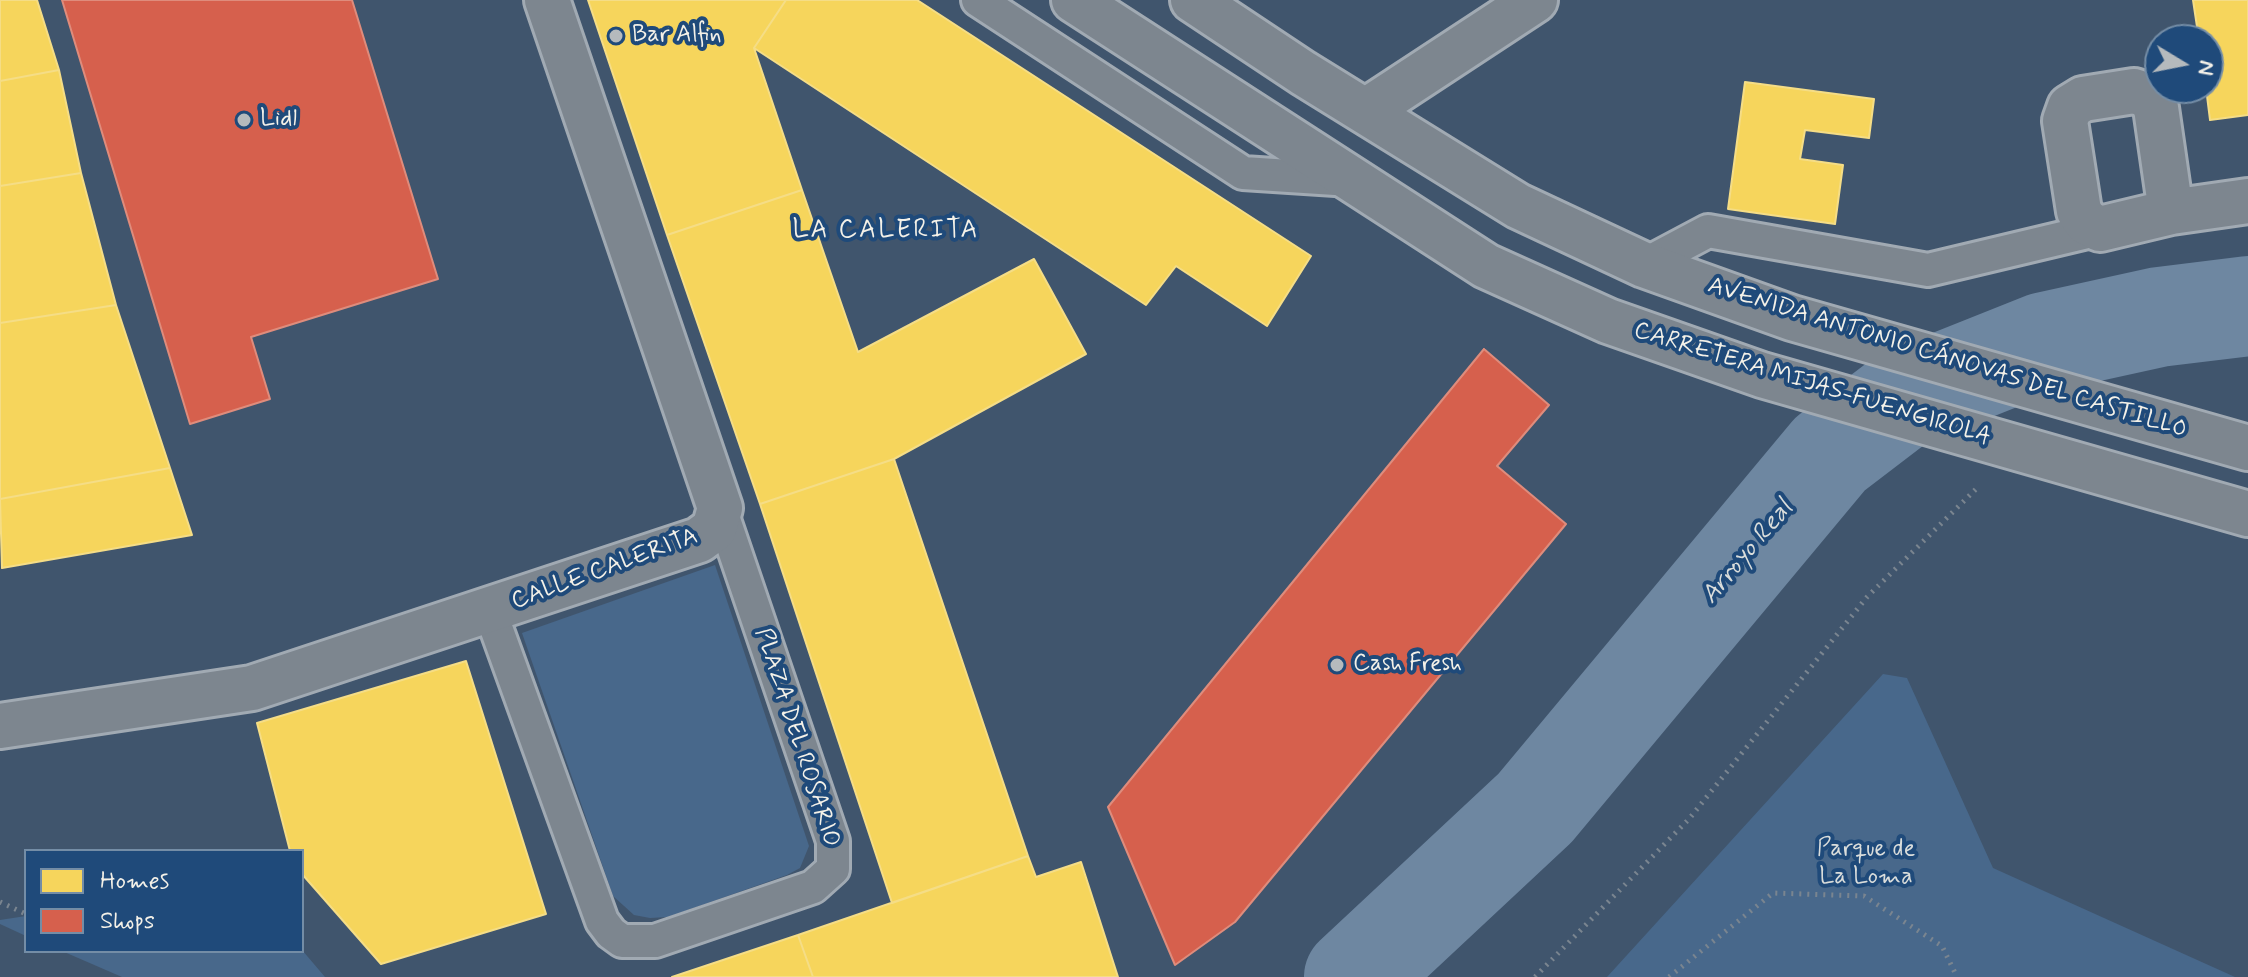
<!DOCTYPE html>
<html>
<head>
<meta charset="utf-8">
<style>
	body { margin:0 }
	#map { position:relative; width:2248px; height:977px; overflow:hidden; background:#40556d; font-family:Mynerve,sans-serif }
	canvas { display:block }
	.legend { position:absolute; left:24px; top:849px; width:280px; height:104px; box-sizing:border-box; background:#1f4a7a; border:2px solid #748da6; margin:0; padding:10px 14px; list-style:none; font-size:24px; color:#f4f1e8 }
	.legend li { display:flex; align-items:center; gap:16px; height:40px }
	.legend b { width:40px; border:2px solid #748da6 }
	.north { position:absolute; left:2144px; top:24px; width:80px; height:80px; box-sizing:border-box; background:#1f4a7a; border:2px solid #748da6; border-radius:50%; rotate:100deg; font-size:22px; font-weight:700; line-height:32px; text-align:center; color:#f4f1e8 }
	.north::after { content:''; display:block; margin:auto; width:28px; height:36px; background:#b5babd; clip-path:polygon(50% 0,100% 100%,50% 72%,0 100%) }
</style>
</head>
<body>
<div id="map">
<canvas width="2248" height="977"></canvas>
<ul class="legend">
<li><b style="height:22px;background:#f6d55c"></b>Homes</li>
<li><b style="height:22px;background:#d6604d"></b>Shops</li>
</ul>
<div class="north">N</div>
</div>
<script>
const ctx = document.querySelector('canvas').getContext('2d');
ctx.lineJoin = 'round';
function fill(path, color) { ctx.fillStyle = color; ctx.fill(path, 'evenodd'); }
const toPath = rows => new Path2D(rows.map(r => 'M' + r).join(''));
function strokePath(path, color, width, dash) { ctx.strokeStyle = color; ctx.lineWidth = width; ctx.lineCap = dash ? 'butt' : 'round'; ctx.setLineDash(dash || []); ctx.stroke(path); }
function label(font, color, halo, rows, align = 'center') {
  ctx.font = font + ' Mynerve,sans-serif'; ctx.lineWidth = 8; ctx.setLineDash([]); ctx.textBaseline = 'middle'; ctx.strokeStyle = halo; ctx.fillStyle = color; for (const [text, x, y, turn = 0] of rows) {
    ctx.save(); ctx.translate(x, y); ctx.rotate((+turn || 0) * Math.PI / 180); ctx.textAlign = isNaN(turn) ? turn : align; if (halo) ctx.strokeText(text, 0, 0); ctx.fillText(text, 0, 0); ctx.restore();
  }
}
fill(toPath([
	[715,565,809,846,800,868,787,875,668,917,650,918,634,915,613,896,522,633],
	[1883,674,1907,678,1993,868,2235,977,1607,977],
	[26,916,26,936,0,924,0,920],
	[302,950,325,977,122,977,62,951]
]), '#48688b');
const homes = toPath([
	[0,0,37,0,59,70,0,81,0,0],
	[588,0,786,0,754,48,802,190,667,235,588,0],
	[786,0,917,0,1311,256,1267,326,1176,266,1146,305,754,48,786,0],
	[2193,0,2248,0,2248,115,2210,120,2206,88,2208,40,2199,40,2193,0],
	[59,70,81,173,0,186,0,81,59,70],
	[1745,82,1874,99,1869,138,1805,130,1800,159,1843,165,1835,224,1728,209,1745,82],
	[81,173,116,305,0,323,0,186,81,173],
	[802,190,858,352,1034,259,1086,354,894,459,760,504,667,235,802,190],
	[116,305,170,468,0,499,0,323,116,305],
	[894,459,1028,856,892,903,760,504,894,459],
	[170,468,192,535,2,568,0,499,170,468],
	[466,661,546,914,381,964,302,874,302,851,290,851,257,723,466,661],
	[1028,856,1036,877,1081,862,1118,977,813,977,798,935,1028,856],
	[798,935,813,977,672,977,798,935]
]);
fill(homes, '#f6d55c');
strokePath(homes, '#f5dd86', 2);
const shops = toPath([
	[62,0,352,0,438,279,251,337,270,399,190,424,62,0],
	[1484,349,1549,405,1497,466,1566,524,1235,922,1175,965,1108,807,1484,349]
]);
fill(shops, '#d6604d');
strokePath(shops, '#df8c7c', 2);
strokePath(toPath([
	[1354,977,1535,808,1830,454,1902,399,2045,342,2159,317,2248,306]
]), '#6e87a1', 100);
const service = toPath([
	[978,0,1243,173,1351,180],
	[1644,265,1708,231,1928,270,2100,229],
	[490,611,602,921,611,933,622,941,655,941,813,887,833,869,833,841,720,508]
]);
const minor = toPath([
	[1074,0,1486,266,1608,321,1762,375,2248,514],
	[1193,0,1303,73,1518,206,1644,265,1792,318,2248,448],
	[1366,111,1535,0],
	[2171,212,2156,108,2149,96,2134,91,2083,99,2070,107,2065,121,2079,211,2086,222,2100,229,2171,212,2248,201],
	[0,726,252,688,699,540,714,529,720,508,547,0]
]);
strokePath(service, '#a1aab3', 38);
strokePath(minor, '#a1aab3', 50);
strokePath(toPath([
	[0,902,26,914],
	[1535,977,1689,819,1867,597,1976,489],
	[1669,977,1773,893,1864,896,1942,946,1957,977]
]), '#7a8590', 5, [2, 6]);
strokePath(service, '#7d868f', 32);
strokePath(minor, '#7d868f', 44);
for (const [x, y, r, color] of [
	[616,36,8,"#b5babd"],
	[244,120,8,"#b5babd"],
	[1337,665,8,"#b5babd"]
]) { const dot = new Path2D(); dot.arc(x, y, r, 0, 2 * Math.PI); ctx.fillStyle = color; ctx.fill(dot); strokePath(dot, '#1f4a7a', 3); }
label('24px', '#f4f1e8', '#1f4a7a', [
	["Bar Alfin",632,36],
	["Lidl",260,120],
	["Cash Fresh",1353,665]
], 'left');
label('24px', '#f4f1e8', '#1f4a7a', [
	["AVENIDA ANTONIO CÁNOVAS DEL CASTILLO",1947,359,17],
	["CARRETERA MIJAS-FUENGIROLA",1812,385,17],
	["CALLE CALERITA",605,570,-20],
	["PLAZA DEL ROSARIO",796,738,72]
]);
label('24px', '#dadddb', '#1f4a7a', [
	["Parque de",1866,850],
	["La Loma",1866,878]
]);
ctx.letterSpacing = '2px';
label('26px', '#f4f1e8', '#1f4a7a', [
	["LA CALERITA",886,232]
]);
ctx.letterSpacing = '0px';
label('italic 26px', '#dadddb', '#1f4a7a', [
	["Arroyo Real",1748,553,-50]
]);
</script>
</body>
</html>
